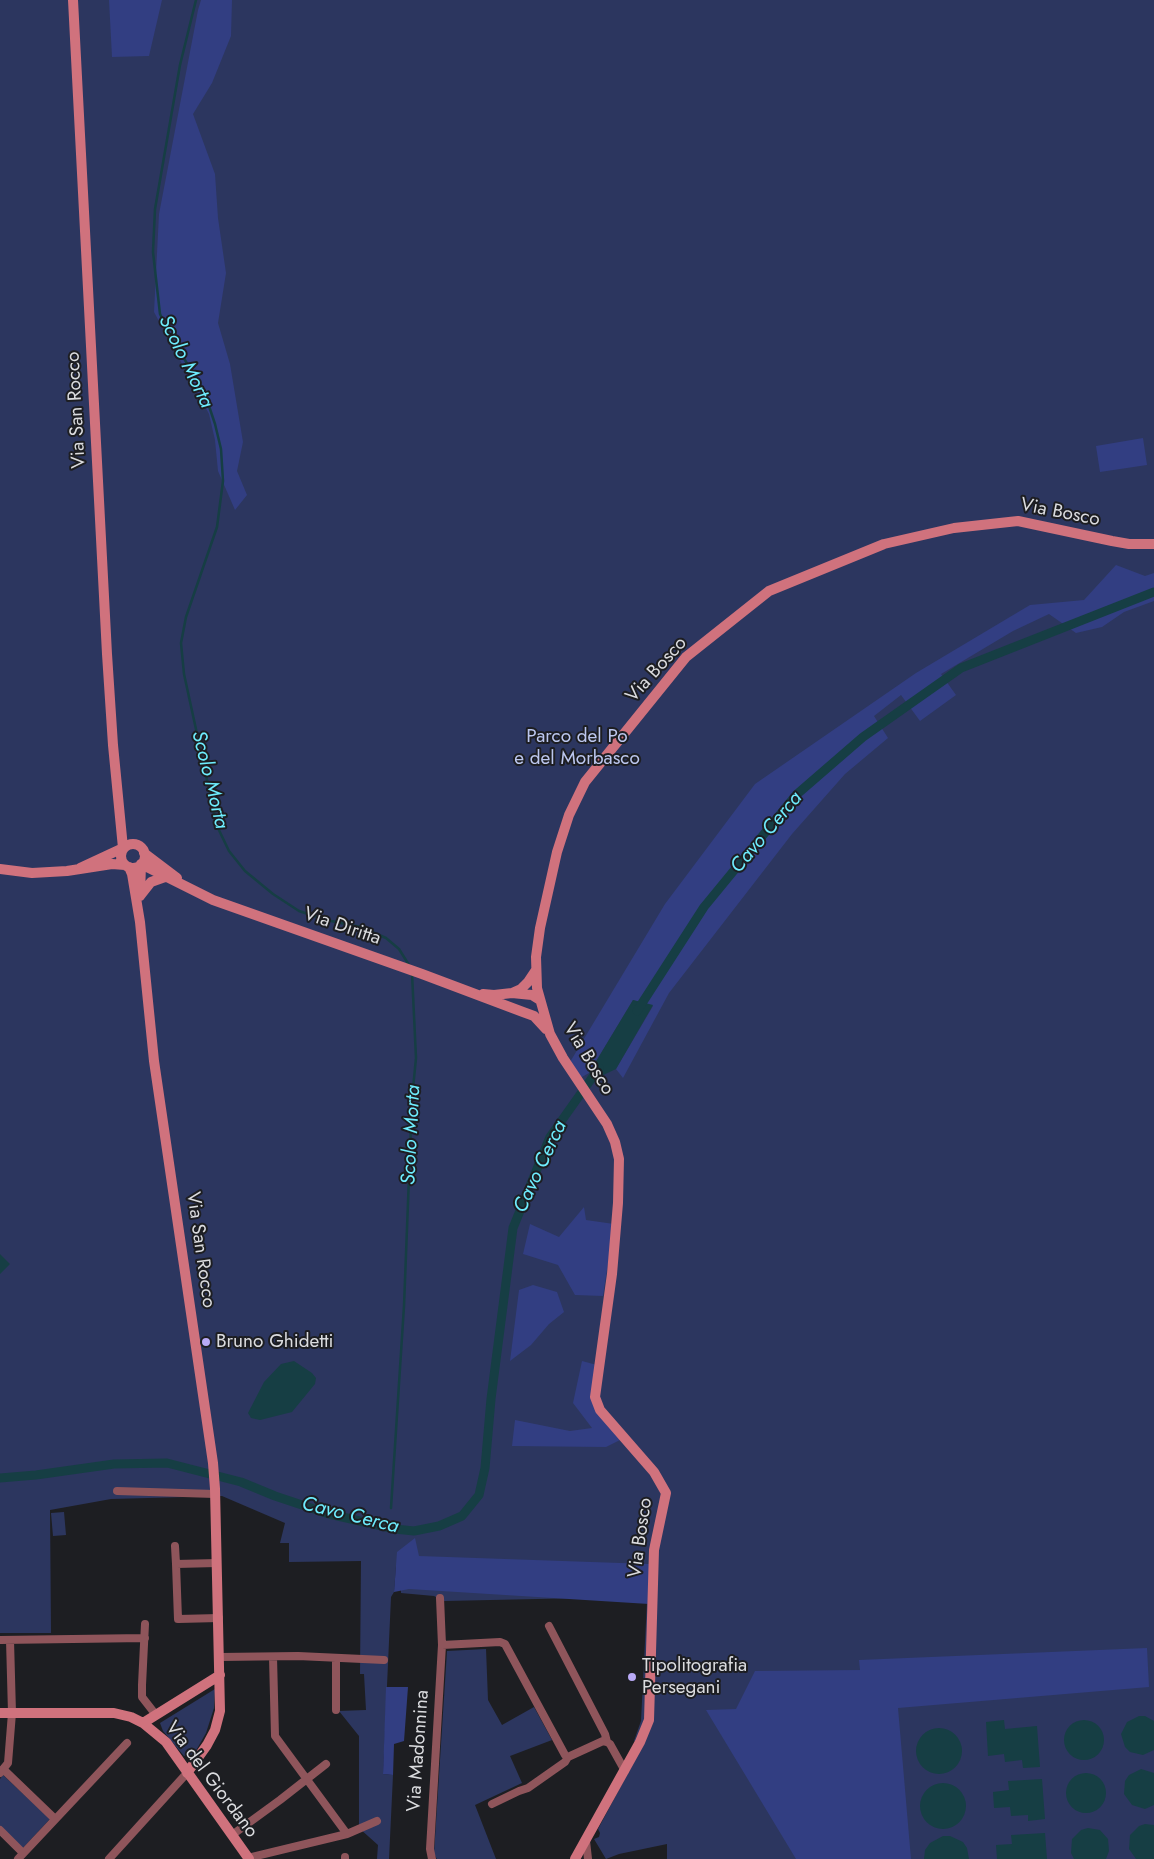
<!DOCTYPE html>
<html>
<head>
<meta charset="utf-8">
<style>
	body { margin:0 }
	canvas { display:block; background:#1d1e22 }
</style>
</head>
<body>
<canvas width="1154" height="1859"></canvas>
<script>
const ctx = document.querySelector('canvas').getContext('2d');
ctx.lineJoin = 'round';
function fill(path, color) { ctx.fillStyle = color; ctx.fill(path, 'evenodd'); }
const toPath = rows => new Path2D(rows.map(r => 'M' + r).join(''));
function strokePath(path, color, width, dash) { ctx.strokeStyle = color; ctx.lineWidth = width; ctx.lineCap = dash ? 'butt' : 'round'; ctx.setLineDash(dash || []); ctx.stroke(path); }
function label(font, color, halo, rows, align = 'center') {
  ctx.font = font + ' Jost,sans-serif'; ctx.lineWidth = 4; ctx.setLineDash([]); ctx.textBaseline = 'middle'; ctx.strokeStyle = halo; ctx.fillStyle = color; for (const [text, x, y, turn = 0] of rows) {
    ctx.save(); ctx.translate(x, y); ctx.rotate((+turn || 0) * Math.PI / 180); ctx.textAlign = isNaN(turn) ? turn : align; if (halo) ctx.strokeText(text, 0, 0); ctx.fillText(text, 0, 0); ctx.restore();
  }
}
fill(toPath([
	[0,0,1154,0,1154,1859,667,1859,667,1844,619,1854,606,1859,594,1839,599,1837,600,1833,598,1829,643,1745,634,1741,641,1721,647,1602,584,1598,444,1601,434,1596,401,1593,401,1569,396,1566,394,1592,391,1597,383,1774,393,1775,389,1859,377,1859,378,1845,359,1828,359,1736,339,1711,366,1710,364,1674,360,1674,361,1561,289,1562,289,1543,280,1543,285,1523,222,1496,111,1499,50,1510,51,1633,0,1633],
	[64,1512,66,1535,53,1536,51,1513],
	[486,1649,488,1700,502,1725,534,1707,552,1740,510,1756,522,1783,475,1805,496,1859,437,1859,434,1854,447,1651],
	[215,1689,214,1708,206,1733,194,1754,184,1756,163,1731,160,1723],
	[3,1775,50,1819,22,1849,0,1827,0,1779]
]), '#2c365f');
fill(toPath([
	[109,0,162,0,149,56,112,57],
	[201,0,232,0,231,36,212,83,193,114,215,174,218,218,226,273,218,323,230,364,243,442,237,471,247,495,235,510,218,471,215,440,209,414,154,312,159,214,198,10],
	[1143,438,1147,465,1100,472,1096,446],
	[1116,565,1145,576,1154,573,1154,601,1124,612,1102,627,1076,633,1049,614,1013,631,941,674,956,695,920,721,901,695,874,716,888,738,845,774,792,834,669,993,623,1078,616,1069,653,1006,633,1000,589,1073,580,1078,570,1062,665,904,755,784,916,673,1030,605,1084,600],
	[584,1207,586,1220,614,1224,603,1296,575,1295,558,1265,523,1254,530,1224,559,1237],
	[533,1285,557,1292,564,1312,549,1324,531,1345,510,1361,519,1290],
	[582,1361,597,1365,594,1397,624,1438,606,1447,512,1446,515,1420,570,1431,592,1428,573,1403],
	[415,1538,419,1556,649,1564,649,1604,409,1589,394,1592,397,1552],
	[1147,1648,1149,1687,898,1708,911,1859,796,1859,706,1710,736,1709,755,1671,860,1670,859,1660],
	[386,1687,408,1687,404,1741,394,1744,393,1775,383,1774]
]), '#323e82');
fill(toPath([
	[633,1000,653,1005,616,1069,597,1078,589,1073],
	[0,1254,10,1264,0,1274],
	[294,1361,312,1373,316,1378,315,1384,292,1412,260,1420,251,1418,248,1413,264,1382,281,1364],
	[1139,1716,1145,1716,1154,1721,1154,1750,1143,1755,1130,1752,1125,1747,1121,1734,1127,1722],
	[1004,1720,1005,1729,1037,1726,1040,1767,1023,1768,1022,1760,1005,1762,1004,1754,988,1756,986,1722],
	'1064 1740a20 20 0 1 1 40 0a20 20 0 1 1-40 0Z',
	'916 1751a23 23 0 1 1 46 0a23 23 0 1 1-46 0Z',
	[1141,1769,1154,1773,1154,1805,1145,1809,1132,1805,1124,1794,1125,1781,1129,1775],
	'1066 1793a20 20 0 1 1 40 0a20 20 0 1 1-40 0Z',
	[1042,1779,1045,1819,1028,1821,1028,1815,1011,1816,1010,1807,994,1808,993,1792,1009,1790,1008,1781],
	'920 1806a23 23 0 1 1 46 0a23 23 0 1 1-46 0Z',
	[1145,1824,1154,1825,1154,1859,1136,1859,1129,1849,1130,1835,1139,1826],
	[1088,1828,1100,1830,1108,1839,1109,1851,1106,1859,1074,1859,1071,1853,1072,1839,1081,1830],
	[1045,1833,1047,1859,997,1859,996,1845,1012,1844,1011,1835],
	[943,1836,950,1836,963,1842,967,1848,969,1859,924,1859,925,1850,930,1843]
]), '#163e44');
strokePath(toPath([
	[196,0,180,65,155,209,153,252,160,314,172,339,204,391,215,424,221,449,223,481,217,527,186,617,181,643,184,674,217,826,229,851,245,871,273,894,299,911,326,920,361,927,386,938,399,949,409,965],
	[391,1508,404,1306,412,1099,416,1058,412,973]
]), '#163e44', 2.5);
strokePath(toPath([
	[637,1011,704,907,796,795,863,737,961,668,1154,592],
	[0,1478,36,1475,114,1464,167,1463,241,1482,275,1496,329,1514,395,1529,414,1531,439,1526,462,1516,479,1495,485,1468,491,1399,513,1228,550,1137,599,1068]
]), '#163e44', 9);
strokePath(toPath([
	[117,1491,215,1494],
	[175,1546,176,1564],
	[217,1563,176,1564,178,1619,219,1618],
	[440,1598,442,1645],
	[145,1624,142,1685,142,1697,156,1715],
	[549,1626,605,1734,607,1742,610,1744,625,1771],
	[0,1640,145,1638],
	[220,1657,298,1656,384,1660],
	[273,1657,275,1736,347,1834],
	[336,1658,336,1710],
	[3,1769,55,1819],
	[0,1773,8,1763,12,1713,10,1640],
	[492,1804,519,1791,528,1788,565,1762,568,1757,603,1741,607,1742],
	[0,1830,23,1853],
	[232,1835,280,1800,326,1764],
	[586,1841,588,1859],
	[345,1857,345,1859],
	[248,1858,347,1834,377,1821],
	[18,1859,127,1743],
	[109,1859,187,1773],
	[432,1859,430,1849,442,1645,500,1642,505,1644,565,1755,568,1757]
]), '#8f555b', 8);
strokePath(toPath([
	[73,0,107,654,113,745,123,848,80,868],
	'121 856a12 12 0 1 1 24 0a12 12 0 1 1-24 0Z',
	[144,853,177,878],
	[129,867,132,874,140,922,154,1061,213,1463,215,1489,220,1711,215,1730,207,1745,187,1773],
	[0,869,32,873,67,871,112,864,125,865],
	[140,896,141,864,213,900,422,974,523,1012,534,1016,546,1029],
	[140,896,151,882,165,877],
	[512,993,521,989,528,982,536,970],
	[483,994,494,995,512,993,532,995,540,1000],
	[0,1713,114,1713,131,1717,143,1723,166,1742,249,1859],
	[143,1723,220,1675],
	[575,1859,640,1742,649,1720,654,1550,666,1493,654,1472,600,1410,595,1397,612,1274,618,1203,619,1159,615,1142,607,1124,563,1058,550,1034,537,988,536,957,540,928,557,852,569,815,585,782,686,657,769,591,884,544,954,528,1018,521,1112,541,1129,544,1154,544]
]), '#d0727d', 10);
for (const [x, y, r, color] of [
	[206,1342,5,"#b9aaf7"],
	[632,1677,5,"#b9aaf7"]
]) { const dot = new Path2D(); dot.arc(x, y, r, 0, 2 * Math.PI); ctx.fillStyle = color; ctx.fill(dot); strokePath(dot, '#1d1e22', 2); }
label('19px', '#dbdcdf', '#1d1e22', [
	["Via San Rocco",77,410,-93],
	["Via Bosco",1060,513,11],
	["Via Bosco",657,670,-48],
	["Via Diritta",342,927,19],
	["Via Bosco",588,1059,59],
	["Via San Rocco",200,1250,82],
	["Via Bosco",641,1538,-82],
	["Via Madonnina",419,1751,-86],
	["Via del Giordano",211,1780,53]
]);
label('19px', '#bcc7ef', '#1d1e22', [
	["Parco del Po",577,737],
	["e del Morbasco",577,759]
]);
label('19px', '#dbdcdf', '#1d1e22', [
	["Bruno Ghidetti",216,1342],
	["Tipolitografia",642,1666],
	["Persegani",642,1688]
], 'left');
label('italic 20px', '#6eedfe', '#1d1e22', [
	["Scolo Morta",185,362,64],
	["Scolo Morta",209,780,76],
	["Cavo Cerca",767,833,-50],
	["Scolo Morta",412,1135,-87],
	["Cavo Cerca",541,1167,-65],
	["Cavo Cerca",350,1516,14]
]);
</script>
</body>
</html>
